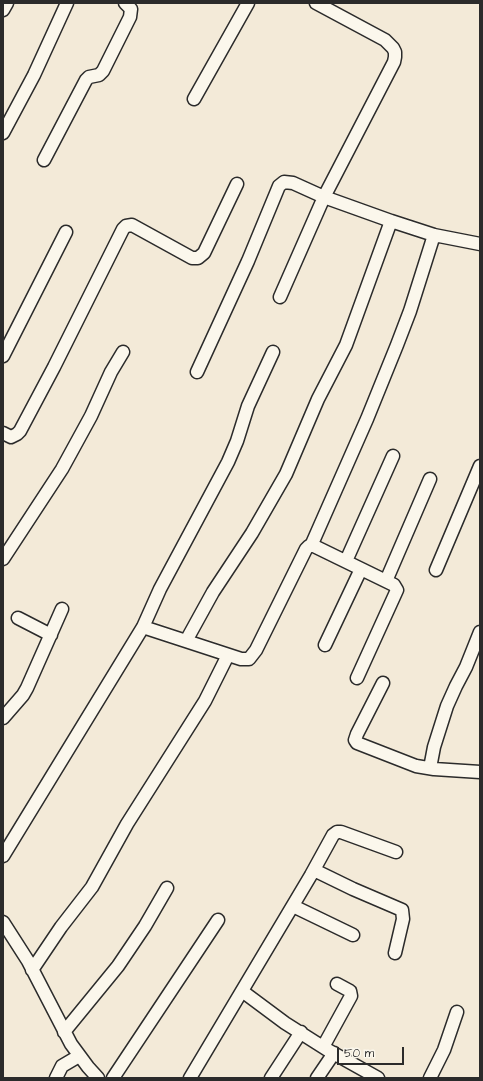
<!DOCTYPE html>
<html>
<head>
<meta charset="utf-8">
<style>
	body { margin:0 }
	#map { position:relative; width:483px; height:1081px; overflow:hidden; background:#f3ead8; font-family:"Architects Daughter",sans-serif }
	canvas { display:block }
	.frame { position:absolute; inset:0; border:4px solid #2b2b2b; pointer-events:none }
	.scale { position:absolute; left:337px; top:1047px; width:67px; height:18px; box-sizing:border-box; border:2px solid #2b2b2b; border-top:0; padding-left:5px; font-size:12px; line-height:14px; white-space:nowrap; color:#2b2b2b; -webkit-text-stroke:3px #fbf7ec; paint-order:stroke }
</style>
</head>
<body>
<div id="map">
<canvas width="483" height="1081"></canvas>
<div class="frame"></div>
<div class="scale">50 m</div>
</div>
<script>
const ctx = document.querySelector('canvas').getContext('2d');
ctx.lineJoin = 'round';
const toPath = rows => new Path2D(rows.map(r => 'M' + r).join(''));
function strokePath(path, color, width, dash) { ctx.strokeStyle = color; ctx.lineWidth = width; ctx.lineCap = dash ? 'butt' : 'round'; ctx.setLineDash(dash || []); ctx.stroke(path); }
const minor = toPath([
	[3,10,7,3],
	[194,99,248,3],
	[3,133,34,75,67,3],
	[44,160,86,80,89,77,99,75,103,71,130,17,131,9,125,3],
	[280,297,324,197,394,62,395,57,395,52,393,48,385,40,316,3],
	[3,356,66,232],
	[197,372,248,261,279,186,284,182,293,183,324,197,391,221,434,235,480,244],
	[3,433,11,437,17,434,20,431,54,367,123,229,126,226,132,225,192,258,198,258,204,253,237,184],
	[311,546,367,419,397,345,410,311,434,235],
	[3,559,62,469,91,416,111,372,123,352],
	[346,561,393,456],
	[436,570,480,466],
	[386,581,430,479],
	[18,618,51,635],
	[143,627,241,659,249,659,256,650,306,549,309,546,314,546,394,585,397,590,357,678],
	[186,641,213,592,252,533,286,474,318,399,346,345,391,221],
	[325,645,361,569],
	[383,683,357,734,355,740,357,743,416,766,434,769,480,772],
	[3,718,23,695,27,688,62,609],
	[430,768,434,747,447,706,456,686,466,667,480,632],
	[3,856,143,627,160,589,228,462,237,441,248,406,273,352],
	[314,870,353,889,402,910,403,919,395,953],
	[293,906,353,935],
	[3,922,28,961,71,1044,88,1067,98,1078],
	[32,970,61,927,92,887,127,824,205,701,228,655],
	[242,991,285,1023,326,1049,378,1078],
	[64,1032,118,966,145,926,167,888],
	[323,1047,351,996,350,991,337,984],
	[56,1078,62,1066,79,1056],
	[113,1078,218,920],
	[190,1078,311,875,333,835,337,832,341,832,396,852],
	[271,1078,301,1032],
	[317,1078,334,1053],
	[430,1078,444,1050,457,1012]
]);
strokePath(minor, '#2b2b2b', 15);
strokePath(minor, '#fbf7ec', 12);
</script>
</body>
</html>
